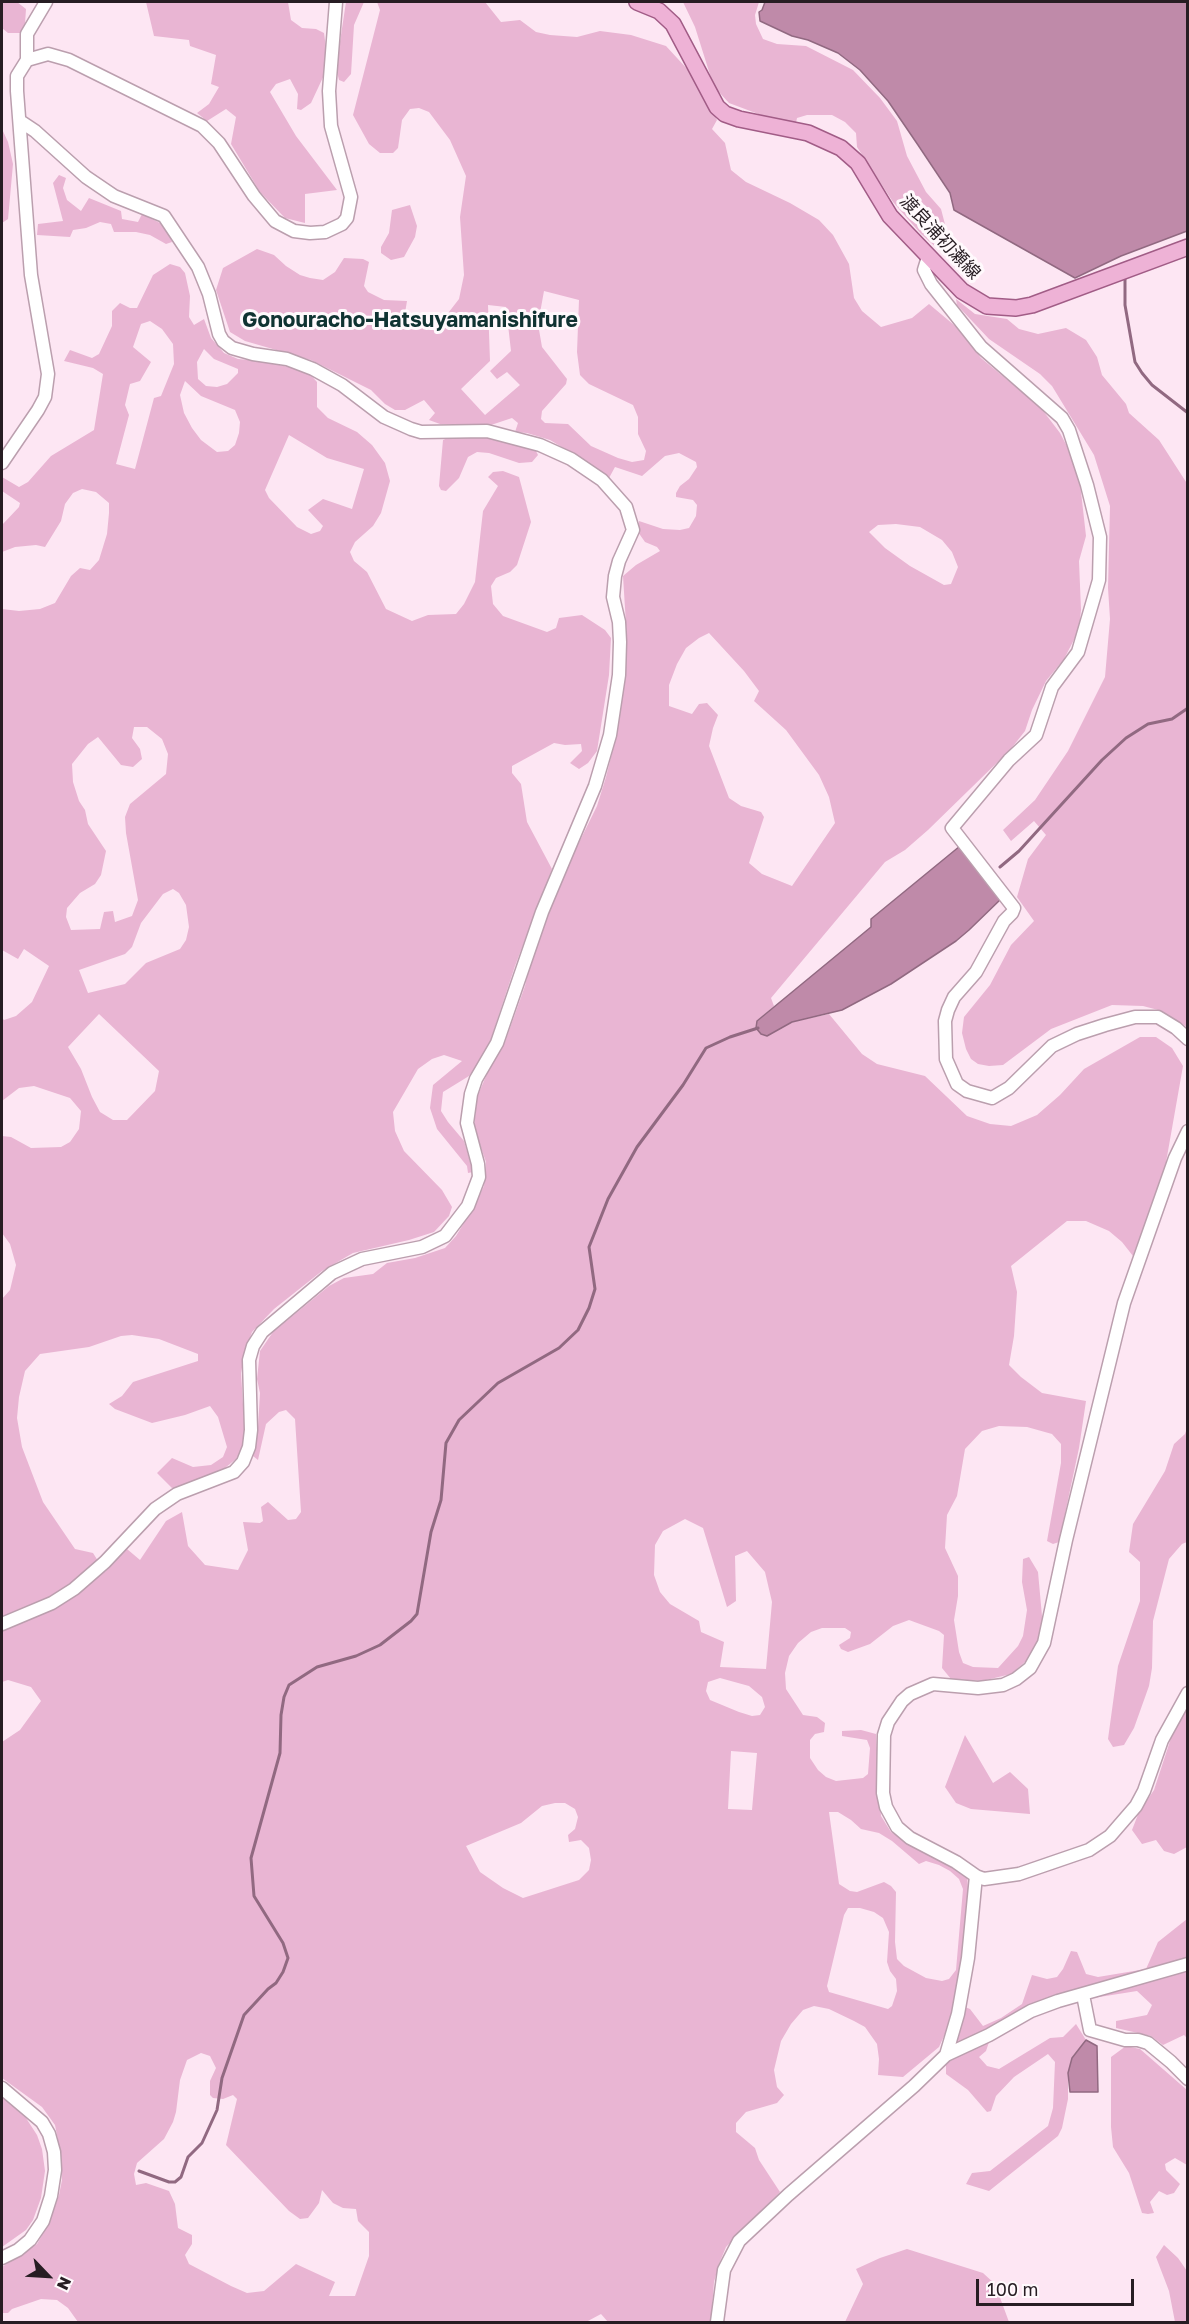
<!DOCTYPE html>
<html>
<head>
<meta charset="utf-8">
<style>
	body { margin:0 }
	#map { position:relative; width:1189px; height:2324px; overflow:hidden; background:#fde6f3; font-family:"Golos Text",sans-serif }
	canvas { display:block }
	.frame { position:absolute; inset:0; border:3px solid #271d23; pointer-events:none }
	.north { position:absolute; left:18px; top:2246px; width:60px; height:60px; -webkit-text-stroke:4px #fff9fc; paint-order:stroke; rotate:115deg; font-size:16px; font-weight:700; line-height:24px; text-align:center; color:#271d23 }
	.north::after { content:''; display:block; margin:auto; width:21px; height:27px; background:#271d23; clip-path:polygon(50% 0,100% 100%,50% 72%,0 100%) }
	.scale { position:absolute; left:976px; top:2279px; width:158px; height:27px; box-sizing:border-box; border:3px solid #271d23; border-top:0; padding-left:8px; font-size:18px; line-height:21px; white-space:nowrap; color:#271d23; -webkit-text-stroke:4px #fff9fc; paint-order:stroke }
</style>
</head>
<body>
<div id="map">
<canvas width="1189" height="2324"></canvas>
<div class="frame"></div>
<div class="north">N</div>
<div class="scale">100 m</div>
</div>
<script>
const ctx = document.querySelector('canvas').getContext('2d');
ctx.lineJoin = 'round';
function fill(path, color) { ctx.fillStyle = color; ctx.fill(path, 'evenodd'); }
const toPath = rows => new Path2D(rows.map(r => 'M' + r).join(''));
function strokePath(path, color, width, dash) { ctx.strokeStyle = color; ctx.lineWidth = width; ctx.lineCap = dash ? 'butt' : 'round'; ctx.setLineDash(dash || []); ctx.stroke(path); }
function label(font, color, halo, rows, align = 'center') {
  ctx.font = font + ' "Golos Text","Noto Sans JP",sans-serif'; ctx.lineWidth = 6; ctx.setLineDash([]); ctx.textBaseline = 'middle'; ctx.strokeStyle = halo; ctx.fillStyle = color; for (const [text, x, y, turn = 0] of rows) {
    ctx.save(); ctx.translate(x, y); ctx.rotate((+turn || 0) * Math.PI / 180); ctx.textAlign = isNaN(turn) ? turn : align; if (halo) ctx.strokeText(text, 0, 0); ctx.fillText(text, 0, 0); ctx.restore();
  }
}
fill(toPath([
	[2,2,17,2,26,9,25,24,21,33,8,33,2,28],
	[146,2,288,2,291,20,302,28,316,29,324,33,327,55,325,73,311,103,301,110,297,109,298,94,290,79,276,84,270,92,296,136,337,190,305,194,305,223,285,218,260,192,231,144,236,117,226,109,207,121,197,113,209,104,219,87,211,84,216,55,190,46,189,40,154,36],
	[346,2,364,2,354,25,351,74,344,82,339,80,336,68],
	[364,2,485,2,501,22,520,20,536,32,550,35,577,37,600,31,631,35,666,46,689,71,717,120,712,129,725,143,731,170,746,182,790,203,819,220,833,235,849,264,854,298,862,311,881,327,912,318,929,304,960,330,981,358,1041,408,1060,433,1071,454,1080,483,1086,536,1079,561,1081,610,1079,630,1064,659,1046,681,1032,710,1025,731,1010,750,928,830,905,850,885,862,771,998,774,1006,757,1021,767,1036,792,1022,829,1014,862,1054,877,1064,925,1076,967,1116,990,1124,1011,1126,1037,1115,1060,1095,1084,1069,1140,1037,1156,1037,1172,1048,1183,1066,1165,1168,1133,1256,1122,1242,1109,1231,1086,1221,1067,1221,1011,1266,1017,1292,1014,1336,1009,1365,1021,1377,1042,1393,1086,1401,1079,1448,1059,1542,1053,1544,1047,1541,1061,1463,1061,1444,1052,1434,1027,1427,999,1426,982,1431,965,1449,957,1496,947,1515,945,1548,958,1576,958,1596,954,1620,959,1652,963,1663,973,1667,998,1668,1018,1646,1023,1636,1027,1610,1022,1582,1023,1559,1029,1557,1038,1572,1043,1627,1033,1655,1011,1674,982,1681,951,1679,942,1668,944,1635,939,1631,909,1620,893,1626,870,1644,848,1652,841,1649,839,1645,850,1638,851,1632,845,1628,822,1628,811,1632,798,1643,789,1656,785,1673,786,1689,803,1715,817,1717,825,1723,824,1732,815,1734,810,1740,810,1758,818,1770,826,1777,836,1781,863,1778,868,1774,870,1748,867,1740,842,1736,842,1731,861,1730,876,1734,881,1816,891,1832,912,1846,967,1874,969,1903,962,1976,955,2012,939,2047,903,2077,878,2075,879,2059,877,2044,865,2027,854,2021,829,2009,814,2006,803,2010,791,2024,781,2041,774,2070,777,2087,784,2095,777,2103,746,2112,736,2123,736,2132,755,2148,759,2160,780,2192,726,2247,719,2264,714,2282,711,2322,608,2322,601,2314,586,2322,78,2322,68,2308,57,2300,41,2299,12,2309,8,2313,2,2313,2,2267,37,2244,49,2223,59,2195,62,2180,61,2155,55,2125,42,2107,2,2078,2,1742,20,1730,41,1701,31,1687,8,1680,2,1682,2,1299,10,1290,16,1265,10,1244,2,1233,2,1136,11,1137,31,1148,61,1147,70,1142,79,1129,81,1111,70,1098,34,1086,19,1088,2,1101,2,1018,4,1020,16,1016,32,1002,49,966,24,949,18,959,2,950,2,609,19,611,40,609,55,603,71,576,80,568,90,570,99,560,107,534,109,513,109,503,96,492,82,489,73,493,65,504,61,521,45,547,36,545,15,547,2,552,2,525,19,507,20,503,2,491,2,477,19,487,28,482,51,456,94,430,103,374,93,368,64,361,70,350,92,358,99,354,112,326,112,311,120,303,130,308,137,308,153,275,170,264,180,267,185,273,190,296,189,317,194,325,204,319,211,338,224,353,238,359,261,361,307,371,317,382,317,407,328,418,357,432,372,445,385,463,390,481,381,513,373,526,355,542,350,552,354,561,367,572,386,609,412,621,428,615,456,614,464,604,475,582,483,511,498,486,488,477,493,472,503,471,519,477,531,522,517,565,510,572,496,578,491,586,493,604,503,616,547,632,556,628,559,618,582,615,605,630,611,638,609,675,597,751,588,763,579,769,570,763,582,751,581,744,565,745,554,743,512,766,512,773,521,784,527,822,552,869,515,966,486,1054,469,1076,443,1092,441,1111,448,1122,464,1141,473,1172,468,1173,467,1166,437,1129,430,1108,433,1085,462,1061,444,1055,432,1059,418,1069,393,1112,395,1131,404,1151,442,1190,452,1207,449,1216,434,1232,409,1240,353,1253,322,1271,274,1309,252,1332,245,1352,241,1373,245,1436,242,1449,236,1459,220,1472,189,1485,172,1488,157,1473,172,1458,193,1467,211,1465,223,1457,227,1447,218,1417,210,1406,185,1415,152,1423,115,1409,109,1404,122,1396,133,1382,198,1361,198,1354,159,1339,132,1335,121,1336,89,1347,40,1354,25,1371,19,1397,17,1418,22,1447,43,1502,75,1549,93,1553,105,1572,127,1549,140,1560,166,1521,182,1512,188,1546,205,1565,238,1570,248,1550,243,1522,260,1523,263,1521,261,1507,268,1502,288,1520,296,1519,301,1512,295,1419,286,1410,279,1412,266,1424,258,1460,253,1456,258,1427,260,1393,257,1379,260,1351,273,1332,329,1286,344,1278,373,1274,387,1263,415,1258,445,1248,456,1236,473,1208,484,1186,486,1162,474,1128,477,1097,493,1060,505,1042,525,986,533,949,564,873,597,806,606,777,613,749,627,640,623,576,636,565,660,551,657,547,645,542,638,532,639,521,663,529,680,530,689,528,696,516,697,505,693,500,676,497,676,493,680,486,689,479,697,467,696,462,679,453,665,456,642,476,615,467,609,478,592,465,550,440,527,433,515,432,518,423,512,418,491,425,440,424,429,420,435,413,424,400,405,410,395,410,385,404,371,390,311,360,245,341,230,332,216,290,223,268,257,249,274,255,286,266,300,275,310,278,323,280,335,272,344,258,363,259,369,262,364,286,368,292,384,300,407,301,405,313,419,321,430,322,445,317,459,299,464,275,460,217,466,176,450,140,429,112,419,108,410,109,402,120,398,148,393,153,380,153,369,144,353,115,380,10,377,2],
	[544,291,579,300,577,352,580,375,589,384,633,405,638,417,638,434,646,451,644,460,632,462,618,458,591,446,568,424,545,423,541,419,542,411,566,384,567,379,542,347,538,324],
	[488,305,506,307,511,351,490,371,497,379,507,372,520,385,485,415,461,389,490,361],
	[150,321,162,329,173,344,174,364,161,396,154,398,135,469,116,464,129,415,125,405,130,384,140,381,151,362,133,347,141,324],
	[204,349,214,359,238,369,238,373,227,384,217,387,206,386,198,379,197,362],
	[185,381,201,396,235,410,240,422,239,433,235,445,228,451,217,452,201,440,192,428,184,413,180,395],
	[289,435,327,458,364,469,352,509,323,499,308,510,323,526,320,531,311,534,297,527,269,498,265,490],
	[896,524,920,527,942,540,952,552,958,567,951,584,944,585,910,566,885,548,869,532,878,525],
	[709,633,744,671,759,691,754,701,786,730,819,775,829,797,835,823,792,886,762,874,749,863,764,817,761,812,741,806,729,798,709,746,713,728,718,715,707,703,699,704,692,714,669,706,669,685,677,664,686,648,699,638],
	[134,727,147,727,162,739,168,754,166,774,130,804,125,817,126,833,138,900,132,916,115,922,113,911,104,912,100,929,71,930,66,917,67,908,80,893,95,884,101,875,106,851,88,824,85,810,79,801,73,782,72,764,88,744,98,737,121,765,133,767,142,759,140,749,132,738],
	[173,889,179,893,186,905,189,927,186,940,180,949,146,963,125,984,88,993,79,970,125,954,132,947,141,923,163,894],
	[99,1014,159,1071,155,1091,127,1120,113,1120,100,1112,92,1097,81,1069,68,1047],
	[685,1519,703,1528,727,1607,736,1601,735,1556,747,1551,765,1572,772,1602,766,1669,720,1667,724,1642,701,1632,699,1621,670,1604,660,1592,654,1575,655,1545,663,1531],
	[720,1678,749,1686,762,1697,765,1707,760,1715,752,1716,739,1712,710,1700,706,1691,708,1682],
	[731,1751,757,1753,752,1810,728,1809],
	[555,1803,565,1803,575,1809,578,1817,575,1829,568,1835,569,1842,581,1840,589,1848,591,1860,589,1870,579,1880,523,1898,503,1888,480,1872,466,1846,521,1823,542,1806],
	[829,1812,838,1812,851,1820,861,1829,879,1833,892,1841,919,1864,926,1861,939,1865,950,1871,959,1879,963,1889,956,1970,949,1979,942,1981,926,1978,904,1966,897,1959,895,1942,896,1892,891,1886,884,1882,857,1892,850,1891,839,1884],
	[848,1908,860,1908,874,1912,883,1918,889,1932,887,1962,890,1971,896,1979,897,1991,892,2006,888,2009,829,1992,827,1986,844,1915],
	[201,2053,210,2056,216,2068,210,2081,210,2095,213,2098,223,2099,233,2095,237,2099,226,2145,289,2211,300,2219,308,2218,319,2203,322,2190,333,2203,343,2208,356,2209,358,2221,369,2232,369,2256,355,2296,329,2296,335,2282,296,2264,264,2291,247,2293,231,2286,189,2264,185,2255,192,2244,192,2235,178,2228,175,2204,169,2191,146,2183,136,2185,134,2174,137,2163,164,2139,173,2122,176,2112,180,2080,187,2060],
	[683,2,759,2,755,15,756,24,763,39,777,44,806,46,853,70,880,98,897,121,907,156,926,192,941,209,952,251,947,257,921,234,893,202,857,147,856,133,845,122,832,115,807,115,797,118,796,123,769,118,729,103,718,91,712,81,695,27],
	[2,129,8,142,13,164,8,219,2,223],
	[59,175,66,178,63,188,67,200,81,211,89,198,121,211,122,219,138,222,142,214,160,223,170,234,172,242,166,244,150,235,136,232,114,232,111,224,100,222,86,228,73,230,70,237,37,235,38,224,63,221,53,183],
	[410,205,417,226,415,237,404,257,391,260,381,253,381,247,389,233,392,210],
	[956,299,975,314,1007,319,1019,329,1038,334,1066,328,1086,340,1097,357,1102,375,1126,404,1129,413,1159,440,1188,485,1187,1027,1162,1011,1143,1006,1112,1005,1051,1029,1003,1065,989,1066,978,1064,971,1059,966,1049,962,1033,964,1017,990,985,1011,945,1034,921,1017,897,1028,859,1046,835,1034,821,1011,841,1003,830,1035,800,1068,751,1105,677,1110,619,1108,588,1110,506,1094,455,1052,386,1040,374,989,339,957,305],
	[479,435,526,445,536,451,538,455,532,462,519,463,489,453,477,452,468,457,459,478,446,491,441,490,439,486,443,440,452,436],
	[1187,1428,1187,1542,1182,1544,1169,1559,1153,1621,1152,1668,1149,1686,1134,1728,1124,1745,1113,1747,1108,1739,1118,1666,1140,1601,1140,1562,1129,1552,1133,1524,1165,1471,1174,1444,1185,1434],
	[1187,1707,1187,1847,1174,1854,1164,1851,1156,1840,1142,1844,1132,1830,1139,1812,1154,1790,1172,1735],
	[965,1735,993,1783,1010,1772,1028,1789,1030,1814,971,1809,956,1803,945,1787],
	[1187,1919,1187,2038,1184,2035,1163,2045,1151,2036,1116,2028,1116,2021,1147,2015,1152,2005,1137,1991,1093,1998,1091,1989,959,2042,956,2038,965,2007,970,2009,983,2026,1001,2018,1022,2004,1032,1975,1047,1979,1057,1977,1063,1969,1071,1951,1077,1952,1086,1974,1098,1977,1146,1969,1158,1942],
	[1076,2024,1086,2040,1072,2058,1068,2073,1068,2099,1062,2128,1058,2136,989,2191,966,2184,972,2173,990,2171,1048,2126,1053,2108,1055,2062,1048,2054,1014,2077,996,2096,991,2111,987,2112,968,2090,946,2074,946,2065,957,2053,990,2039,986,2051,979,2057,987,2066,999,2069,1050,2038,1063,2037],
	[1126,2046,1140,2049,1187,2090,1187,2165,1175,2158,1165,2164,1166,2170,1180,2184,1174,2193,1167,2195,1159,2191,1150,2202,1154,2213,1148,2214,1142,2213,1129,2173,1113,2147,1111,2127,1111,2057],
	[2,2097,26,2118,37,2135,42,2149,45,2171,41,2198,33,2220,26,2230,2,2247],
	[1164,2245,1178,2258,1187,2271,1187,2322,1175,2322,1169,2291,1156,2257],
	[907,2249,983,2273,995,2284,1009,2322,845,2322,863,2284,856,2269,880,2258]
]), '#e9b5d3');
const water = toPath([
	[765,2,1187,2,1187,231,1121,256,1075,278,954,210,950,193,918,145,888,101,860,70,838,53,808,40,792,36,760,21,759,12,762,10,765,2],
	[960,846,1002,898,969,930,956,941,891,984,842,1010,792,1022,767,1036,761,1034,756,1028,757,1021,871,927,871,919,960,846],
	[1086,2040,1097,2046,1098,2092,1070,2092,1068,2073,1072,2058,1086,2040]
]);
fill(water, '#bf8aa9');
strokePath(water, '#916981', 1.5);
strokePath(toPath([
	[1125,279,1125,305,1135,362,1142,373,1152,385,1188,413],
	[1000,867,1019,851,1102,760,1126,738,1148,724,1172,719,1188,708],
	[139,2171,169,2182,175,2182,181,2177,188,2157,202,2143,217,2110,222,2078,244,2015,268,1989,276,1983,283,1972,288,1958,283,1943,254,1896,251,1858,280,1753,281,1715,284,1697,289,1685,317,1667,356,1656,380,1645,411,1621,417,1614,431,1532,441,1500,446,1443,459,1420,498,1383,559,1348,578,1330,589,1308,595,1289,589,1247,608,1199,637,1147,683,1085,706,1048,730,1037,758,1028]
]), '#916981', 3);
const minor = toPath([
	[27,60,27,34,46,2],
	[928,257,924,270,931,284,981,347,1062,418,1069,430,1087,485,1100,537,1099,580,1078,652,1052,687,1036,735,1009,760,952,828,1014,908,1012,913,1004,921,976,972,954,997,948,1010,945,1021,946,1059,957,1084,967,1091,992,1098,1009,1088,1052,1046,1077,1034,1105,1025,1135,1017,1158,1017,1176,1028,1188,1039],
	[2,463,38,410,45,397,48,374,31,275,17,91,17,76,27,60,48,54,69,60,202,126,219,143,254,196,275,221,294,231,310,233,325,232,342,224,347,218,351,197,331,126,329,91,336,2],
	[1188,1131,1175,1158,1124,1303,1066,1540,1044,1643,1030,1668,1016,1679,1003,1685,978,1688,933,1684,910,1694,902,1701,888,1722,884,1735,883,1793,886,1807,897,1827,910,1838,956,1862,976,1876,984,1879,1019,1874,1089,1850,1110,1836,1136,1806,1144,1791,1162,1740,1188,1693],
	[2,1624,52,1603,74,1589,105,1562,155,1509,177,1494,234,1472,243,1462,249,1447,251,1430,249,1360,253,1346,262,1332,332,1273,362,1259,422,1247,445,1236,468,1206,479,1177,478,1164,467,1123,471,1094,476,1079,497,1043,542,912,595,786,610,735,619,675,620,642,619,622,613,597,615,576,619,561,633,530,626,507,602,480,571,459,540,445,487,431,421,432,411,429,384,417,342,385,313,369,287,359,253,354,232,348,223,341,219,334,209,294,198,267,164,216,114,196,86,177,35,131,20,121],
	[1083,1995,1090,2030,1125,2040,1138,2040,1148,2043,1171,2062,1188,2079],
	[946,2055,989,2035,1031,2011,1058,2001,1188,1964],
	[2,2088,42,2122,49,2134,54,2152,55,2170,51,2196,43,2221,30,2240,18,2250,2,2258],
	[717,2322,724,2270,739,2241,788,2195,914,2086,946,2055,958,2014,968,1958,976,1876]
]);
const major = toPath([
	[637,2,659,11,673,24,717,107,725,114,739,119,808,133,841,148,858,163,890,216,962,291,987,306,1016,308,1032,305,1188,247]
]);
strokePath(minor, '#bb9fae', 15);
strokePath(major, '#a15c86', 18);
strokePath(minor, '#fff', 12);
strokePath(major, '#eeb2d6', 15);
label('18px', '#271d23', '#fff9fc', [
	["渡良浦初瀬線",940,237,47]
]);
label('bold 21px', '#103332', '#fff9fc', [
	["Gonouracho-Hatsuyamanishifure",410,320]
]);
</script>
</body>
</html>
